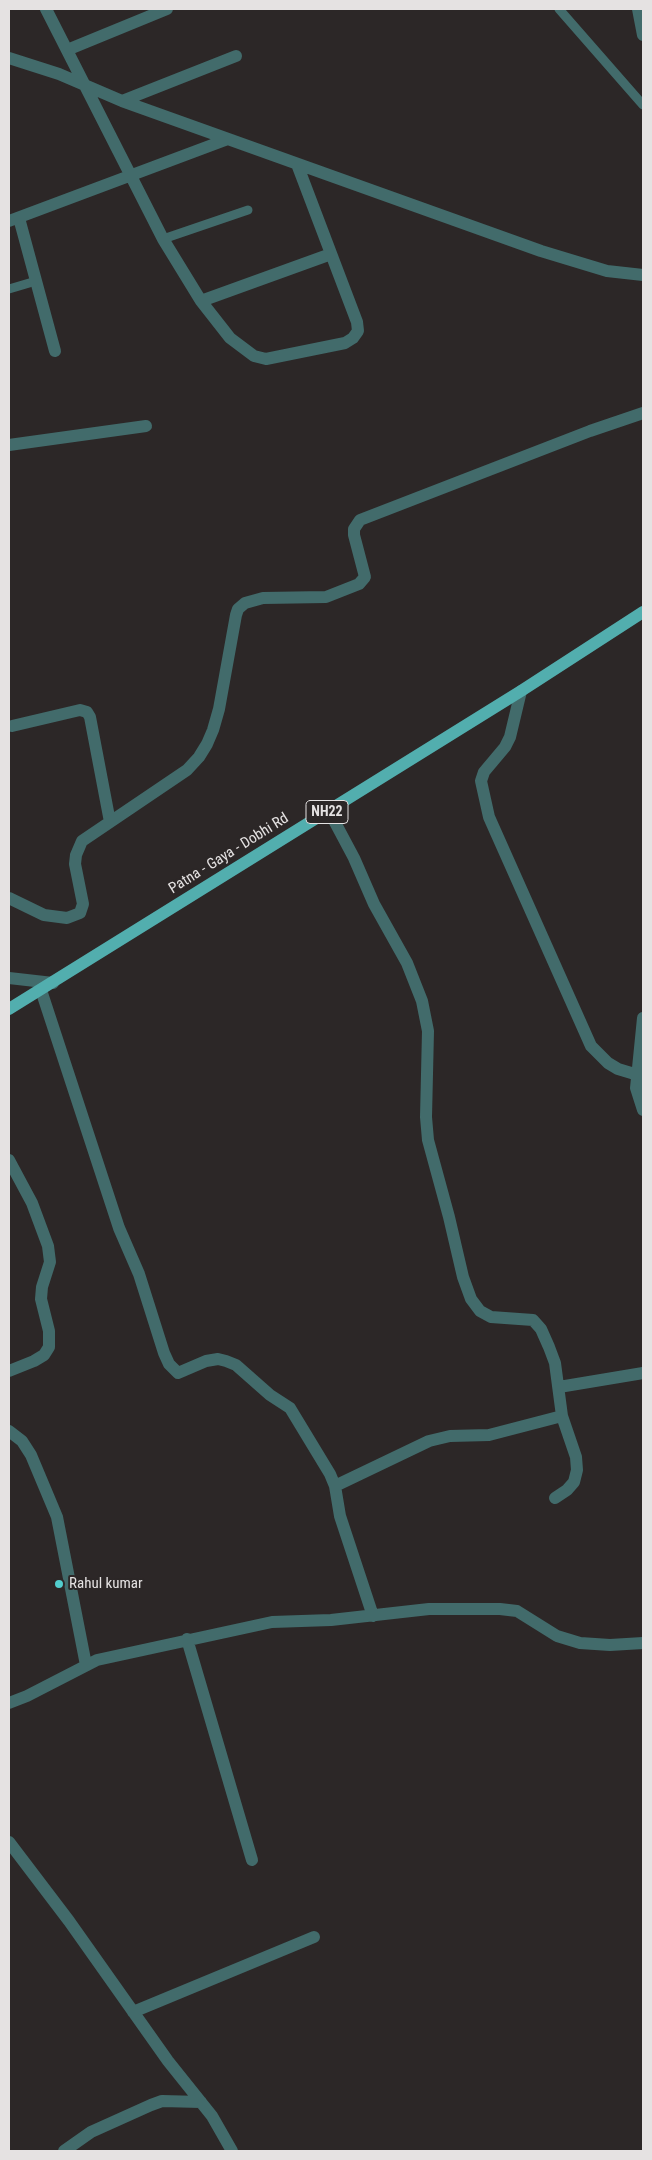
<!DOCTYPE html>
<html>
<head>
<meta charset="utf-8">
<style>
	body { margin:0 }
	#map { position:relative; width:652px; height:2160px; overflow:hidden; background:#2c2727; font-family:"Roboto Condensed",sans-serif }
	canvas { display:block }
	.frame { position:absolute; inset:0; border:10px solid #e5e2e2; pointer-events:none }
</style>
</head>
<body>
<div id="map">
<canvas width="652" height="2160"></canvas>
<div class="frame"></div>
</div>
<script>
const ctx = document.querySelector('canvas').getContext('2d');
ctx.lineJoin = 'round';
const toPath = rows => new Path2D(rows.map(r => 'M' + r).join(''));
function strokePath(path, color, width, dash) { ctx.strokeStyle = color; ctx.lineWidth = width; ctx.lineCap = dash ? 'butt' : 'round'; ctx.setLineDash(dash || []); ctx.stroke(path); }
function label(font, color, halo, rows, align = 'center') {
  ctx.font = font + ' "Roboto Condensed",sans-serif'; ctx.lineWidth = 4; ctx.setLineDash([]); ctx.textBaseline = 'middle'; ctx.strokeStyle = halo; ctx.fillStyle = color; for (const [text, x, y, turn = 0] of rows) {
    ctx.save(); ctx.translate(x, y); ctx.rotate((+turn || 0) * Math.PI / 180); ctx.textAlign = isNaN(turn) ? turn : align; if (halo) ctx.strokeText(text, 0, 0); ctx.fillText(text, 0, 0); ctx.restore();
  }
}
strokePath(toPath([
	[559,9,643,105],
	[163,239,248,210],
	[9,289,36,281]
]), '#426b6b', 9);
strokePath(toPath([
	[46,9,163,239,201,301,230,338,254,356,266,359,345,343,353,338,358,331,357,322,297,164],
	[638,9,643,35],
	[67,50,167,9],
	[9,58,59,74,122,101,541,251,607,271,643,275],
	[122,101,236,56],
	[19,218,55,351],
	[9,221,228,139],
	[201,301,331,254],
	[9,445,146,426],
	[521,691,510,737,505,747,484,772,481,781,489,817,591,1046,608,1063,618,1069,638,1075],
	[12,726,80,710,87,712,90,717,110,822],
	[329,811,354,858,374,904,407,963,422,1001,428,1031,426,1117,428,1140,449,1217,463,1277,471,1299,480,1311,491,1317,533,1320,541,1329,549,1347,555,1363,562,1416,576,1457,577,1470,574,1482,567,1490,555,1498],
	[9,898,44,915,67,918,80,913,83,904,75,864,76,855,82,841,187,770,199,757,207,744,213,730,219,709,236,615,238,609,245,603,263,598,326,597,359,584,365,577,354,535,354,529,360,520,590,431,643,413],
	[9,978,53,983],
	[41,990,119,1228,139,1274,164,1353,169,1364,178,1373,206,1361,218,1359,226,1361,236,1365,270,1395,290,1408,330,1474,335,1486,340,1516,373,1616],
	[643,1018,636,1088,643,1110],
	[9,1160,32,1203,48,1246,50,1262,42,1287,41,1299,49,1331,49,1347,44,1355,34,1361,9,1371],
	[559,1387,643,1373],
	[9,1431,22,1441,31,1455,57,1517,86,1665],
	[335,1486,429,1441,450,1436,489,1435,562,1416],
	[187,1639,252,1860],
	[9,1703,27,1696,97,1660,272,1622,331,1620,429,1609,500,1609,517,1611,557,1636,580,1643,610,1645,643,1643],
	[9,1842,69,1921,168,2061,212,2116,232,2151],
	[133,2012,314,1937],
	[64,2151,91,2132,151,2105,162,2101,201,2102]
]), '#426b6b', 12);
strokePath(toPath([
	[9,1009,521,691,643,612]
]), '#52aeae', 12);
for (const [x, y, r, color] of [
	[59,1584,5,"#52cdcd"]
]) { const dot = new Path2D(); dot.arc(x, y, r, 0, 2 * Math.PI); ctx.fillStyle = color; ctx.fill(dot); strokePath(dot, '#2c2727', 2); }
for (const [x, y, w] of [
	[327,812,42]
]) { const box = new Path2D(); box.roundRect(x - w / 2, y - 11.5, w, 23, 4); ctx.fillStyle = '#2c2727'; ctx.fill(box); strokePath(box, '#e5e2e2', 1); }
label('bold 14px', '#e5e2e2', null, [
	["NH22",327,812]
]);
label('15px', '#e5e2e2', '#2c2727', [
	["Patna - Gaya - Dobhi Rd",229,854,-32]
]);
label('15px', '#e5e2e2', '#2c2727', [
	["Rahul kumar",69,1584]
], 'left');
</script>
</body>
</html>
